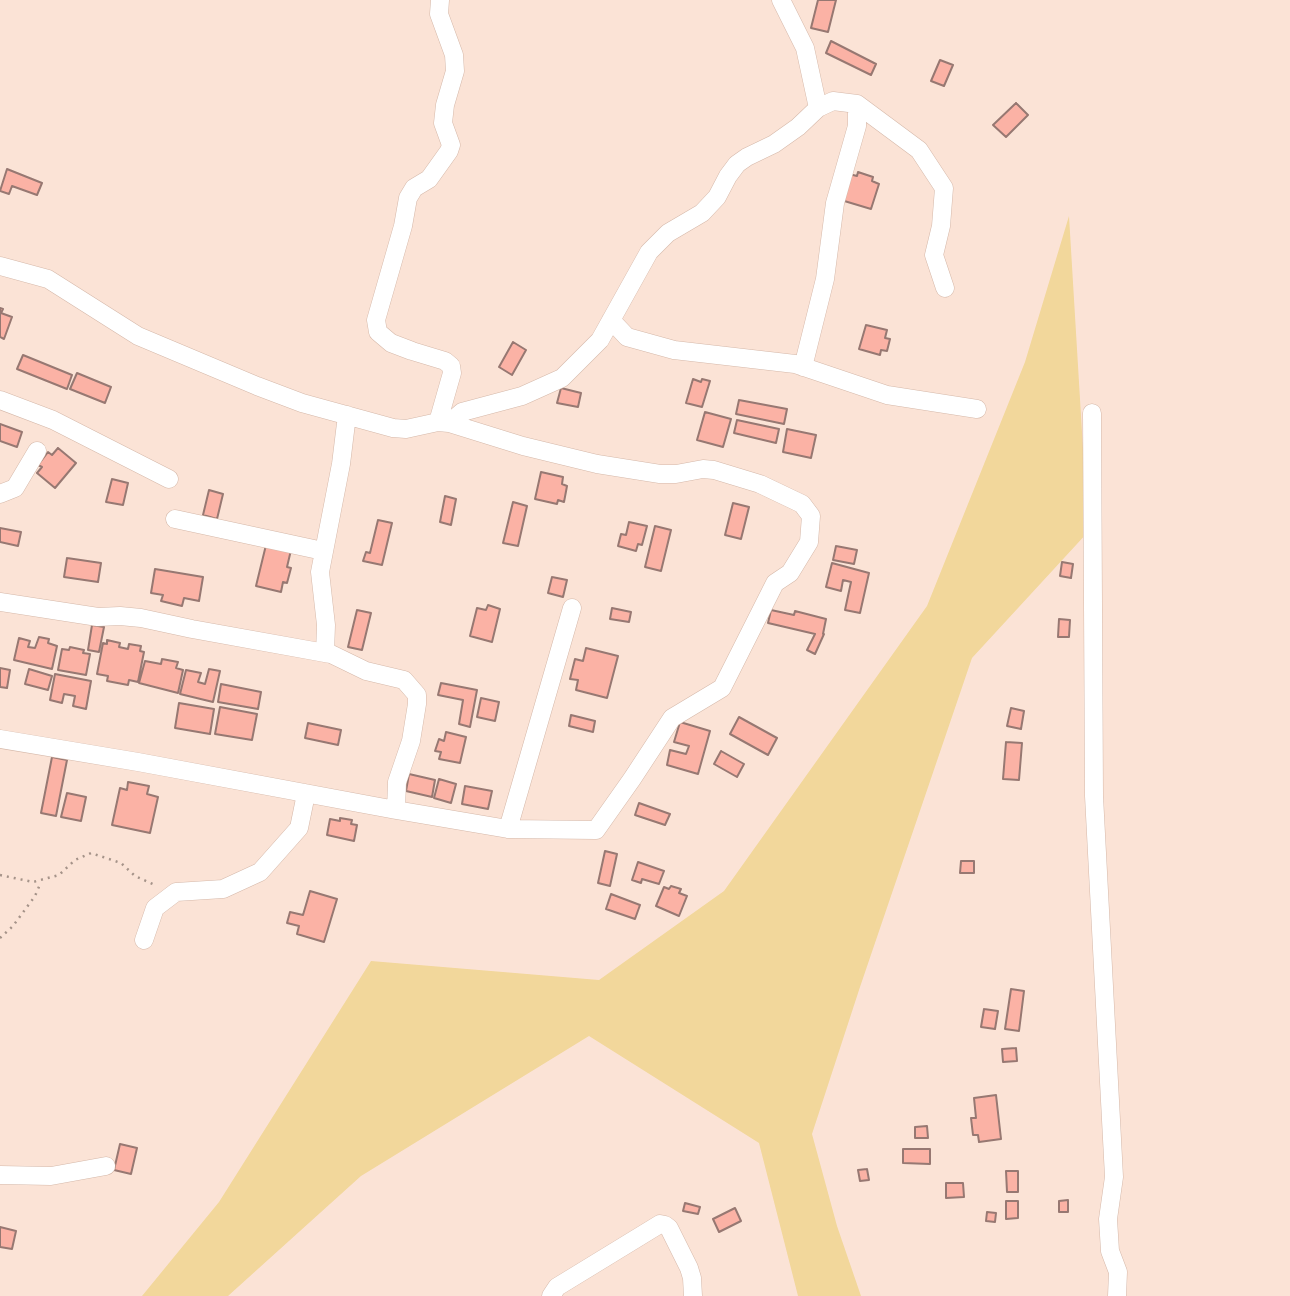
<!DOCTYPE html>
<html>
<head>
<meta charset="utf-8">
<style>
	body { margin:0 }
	canvas { display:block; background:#fbe3d6 }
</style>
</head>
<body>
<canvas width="1290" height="1296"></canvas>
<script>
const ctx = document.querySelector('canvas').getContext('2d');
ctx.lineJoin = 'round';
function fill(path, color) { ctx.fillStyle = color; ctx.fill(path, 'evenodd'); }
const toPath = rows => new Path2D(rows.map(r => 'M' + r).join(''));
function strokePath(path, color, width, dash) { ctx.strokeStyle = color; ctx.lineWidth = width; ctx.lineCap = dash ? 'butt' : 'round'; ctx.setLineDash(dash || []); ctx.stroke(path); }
fill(toPath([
	[1069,216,1088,532,972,658,860,987,812,1134,837,1226,861,1296,798,1296,759,1143,589,1036,361,1176,228,1296,142,1296,219,1202,371,961,599,980,724,891,927,606,1025,362]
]), '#f2d79b');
const building = toPath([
	[818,0,836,0,828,32,811,28,818,0],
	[831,41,876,64,871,75,826,53,831,41],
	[940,60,953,65,944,86,931,81,940,60],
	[1016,103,1028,115,1006,137,993,125,1016,103],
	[7,169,42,183,37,195,12,186,9,194,0,191,7,169],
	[858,172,873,177,872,181,879,184,871,209,841,200,849,174,857,176,858,172],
	[0,308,3,309,1,313,12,317,4,339,0,337,0,308],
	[866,325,887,330,885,338,890,339,887,351,881,350,880,355,859,349,866,325],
	[513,342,526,350,512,375,499,367,513,342],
	[23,355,72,375,67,389,17,369,23,355],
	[77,373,111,387,105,403,70,389,77,373],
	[693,379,701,382,702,379,710,381,702,407,686,403,693,379],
	[561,388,581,393,578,407,557,403,561,388],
	[739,400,787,409,784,424,736,414,739,400],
	[705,412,731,419,723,447,697,440,705,412],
	[737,420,779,429,776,443,734,433,737,420],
	[0,424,22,432,17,447,0,441,0,424],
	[787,429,816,435,811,458,783,452,787,429],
	[58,448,76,463,55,488,37,473,42,467,38,465,48,452,52,455,58,448],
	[541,472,563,477,562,484,567,486,564,502,558,500,557,504,535,499,541,472],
	[112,479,128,483,123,505,106,502,112,479],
	[209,490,223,494,217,519,203,515,209,490],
	[445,496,456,499,451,525,440,522,445,496],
	[513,502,527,506,518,546,503,543,513,502],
	[733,503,749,507,741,539,725,535,733,503],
	[378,520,392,523,382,565,363,561,366,552,370,553,378,520],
	[629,522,647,526,642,545,638,544,636,551,618,546,621,534,626,535,629,522],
	[655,526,671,530,661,571,645,567,655,526],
	[0,528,21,532,18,546,0,542,0,528],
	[266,545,291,550,287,567,291,568,287,583,283,582,281,592,256,586,266,545],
	[836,546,857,550,854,564,833,560,836,546],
	[67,558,101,563,98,582,64,577,67,558],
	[1062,562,1073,564,1071,578,1060,576,1062,562],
	[832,563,869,573,860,613,845,610,851,582,843,580,841,591,826,587,832,563],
	[155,569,203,577,199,601,184,598,182,606,161,601,163,595,151,593,155,569],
	[552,577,567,580,563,597,548,593,552,577],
	[488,605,500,609,492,642,470,636,477,608,486,610,488,605],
	[612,608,631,612,629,622,610,619,612,608],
	[357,610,371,613,362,650,348,647,357,610],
	[771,610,794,615,795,611,826,619,823,634,824,634,815,654,807,650,815,634,768,623,771,610],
	[1059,619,1070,620,1069,637,1058,637,1059,619],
	[92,625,104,627,99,652,88,650,92,625],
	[39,637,49,639,48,643,57,646,52,669,14,660,19,638,30,641,28,647,35,648,39,637],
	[107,640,120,643,119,647,128,649,129,644,141,646,140,651,144,652,138,682,129,680,128,685,107,681,108,676,97,674,103,643,107,644,107,640],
	[70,647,84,650,83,653,90,654,86,675,58,670,62,649,69,650,70,647],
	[586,648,618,656,607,698,576,690,578,680,570,679,575,659,583,661,586,648],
	[162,659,178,662,176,668,183,670,178,693,139,683,145,661,161,664,162,659],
	[0,668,10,670,7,688,0,687,0,668],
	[29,669,52,676,48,690,25,684,29,669],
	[209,669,220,671,213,702,180,694,186,670,201,673,198,682,205,684,209,669],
	[55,674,91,681,86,709,73,706,75,696,64,694,62,703,50,700,55,674],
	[441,683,477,690,470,727,459,724,463,700,438,695,441,683],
	[221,684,261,692,258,709,218,702,221,684],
	[481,698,499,702,495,721,477,717,481,698],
	[179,703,214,709,210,734,175,728,179,703],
	[220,707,257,714,252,740,215,734,220,707],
	[1011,708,1024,711,1021,729,1007,726,1011,708],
	[571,715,595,721,593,732,569,726,571,715],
	[739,717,777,738,768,755,730,734,739,717],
	[680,722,710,731,698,774,667,765,670,750,686,754,689,746,674,742,680,722],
	[308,723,341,730,338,745,305,738,308,723],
	[446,732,466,737,460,763,439,759,441,752,435,751,439,739,444,741,446,732],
	[1006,742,1022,743,1019,780,1003,779,1006,742],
	[721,751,744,764,737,777,714,764,721,751],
	[52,757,67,760,56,816,41,813,52,757],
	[409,774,435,780,432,797,406,791,409,774],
	[439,779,456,784,451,803,434,798,439,779],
	[128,782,149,786,147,794,158,797,150,833,112,825,120,788,127,790,128,782],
	[465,786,492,791,488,809,462,804,465,786],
	[67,793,86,797,81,821,61,817,67,793],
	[639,803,670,814,665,825,635,815,639,803],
	[340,818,352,820,351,824,357,825,354,841,327,835,330,819,340,821,340,818],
	[605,851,617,854,610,886,598,883,605,851],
	[961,861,974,861,974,873,960,873,961,861],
	[638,862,664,871,659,884,642,879,641,883,632,880,638,862],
	[671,886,681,889,679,893,687,896,679,916,656,906,664,887,669,889,671,886],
	[310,891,337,899,324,942,297,934,299,926,287,923,290,912,303,915,310,891],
	[611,894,640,905,635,919,606,909,611,894],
	[1011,989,1024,991,1019,1031,1005,1029,1011,989],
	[984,1009,998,1011,995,1029,981,1027,984,1009],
	[1016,1048,1017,1061,1003,1062,1002,1049,1016,1048],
	[996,1095,1001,1139,979,1142,978,1135,973,1135,971,1118,976,1118,974,1098,996,1095],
	[927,1126,928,1138,915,1138,915,1127,927,1126],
	[120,1144,137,1148,131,1174,114,1170,120,1144],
	[903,1149,930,1149,930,1164,903,1163,903,1149],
	[867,1169,869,1180,860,1181,858,1170,867,1169],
	[1006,1171,1018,1171,1018,1192,1007,1192,1006,1171],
	[946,1183,963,1183,964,1197,946,1198,946,1183],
	[1068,1200,1068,1212,1059,1212,1059,1201,1068,1200],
	[1006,1201,1018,1201,1018,1218,1006,1219,1006,1201],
	[685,1203,700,1207,698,1214,683,1211,685,1203],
	[735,1208,741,1221,719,1232,713,1219,735,1208],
	[987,1212,996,1213,995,1222,986,1221,987,1212],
	[0,1227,16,1231,12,1249,0,1247,0,1227]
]);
fill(building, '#fbb2a5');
strokePath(building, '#977872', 2);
const minor = toPath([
	[781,0,805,48,818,108],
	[0,266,48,279,138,336,257,386,302,403,393,428,406,429,438,422,449,423,523,446,597,464,660,474,676,474,703,469,714,470,760,484,802,504,811,516,809,542,790,573,775,583,722,688,672,718,632,779,596,830,508,829,396,810,397,782,411,741,417,704,417,695,404,680,366,671,331,654,325,653,192,629,141,618,120,616,98,617,0,602],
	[611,320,627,337,674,350,795,364,887,395,977,409],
	[803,367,825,279,835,203,857,126,857,104],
	[0,400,53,420,169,479],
	[1092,413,1094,796,1114,1177,1108,1219,1110,1251,1118,1272,1117,1296],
	[438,422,452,373,451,366,445,361,412,351,391,343,378,332,376,320,403,226,408,198,414,188,429,179,449,151,451,145,443,123,445,105,455,71,454,55,439,14,440,0],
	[449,423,462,412,522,396,562,378,600,340,649,252,668,233,702,213,717,197,728,176,737,164,747,157,774,144,798,127,818,108,833,101,857,104,919,150,944,188,941,226,934,255,945,288],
	[0,494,15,488,37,451],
	[175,519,323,551],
	[325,653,326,625,320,572,341,464,347,415],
	[0,739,138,762,396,810],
	[508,829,572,608],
	[144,940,155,908,176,892,223,889,260,872,299,828,306,794],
	[0,1175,51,1176,106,1166],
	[551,1296,557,1287,660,1224,665,1225,669,1228,689,1268,692,1278,693,1296]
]);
strokePath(minor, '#d5b8a9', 19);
strokePath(toPath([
	[0,875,33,882,59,875,75,860,91,853,121,863,135,876,157,886],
	[0,938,13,926,35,896,41,882]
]), '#a59389', 2.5, [2, 5]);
strokePath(minor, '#fff', 18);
</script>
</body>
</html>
